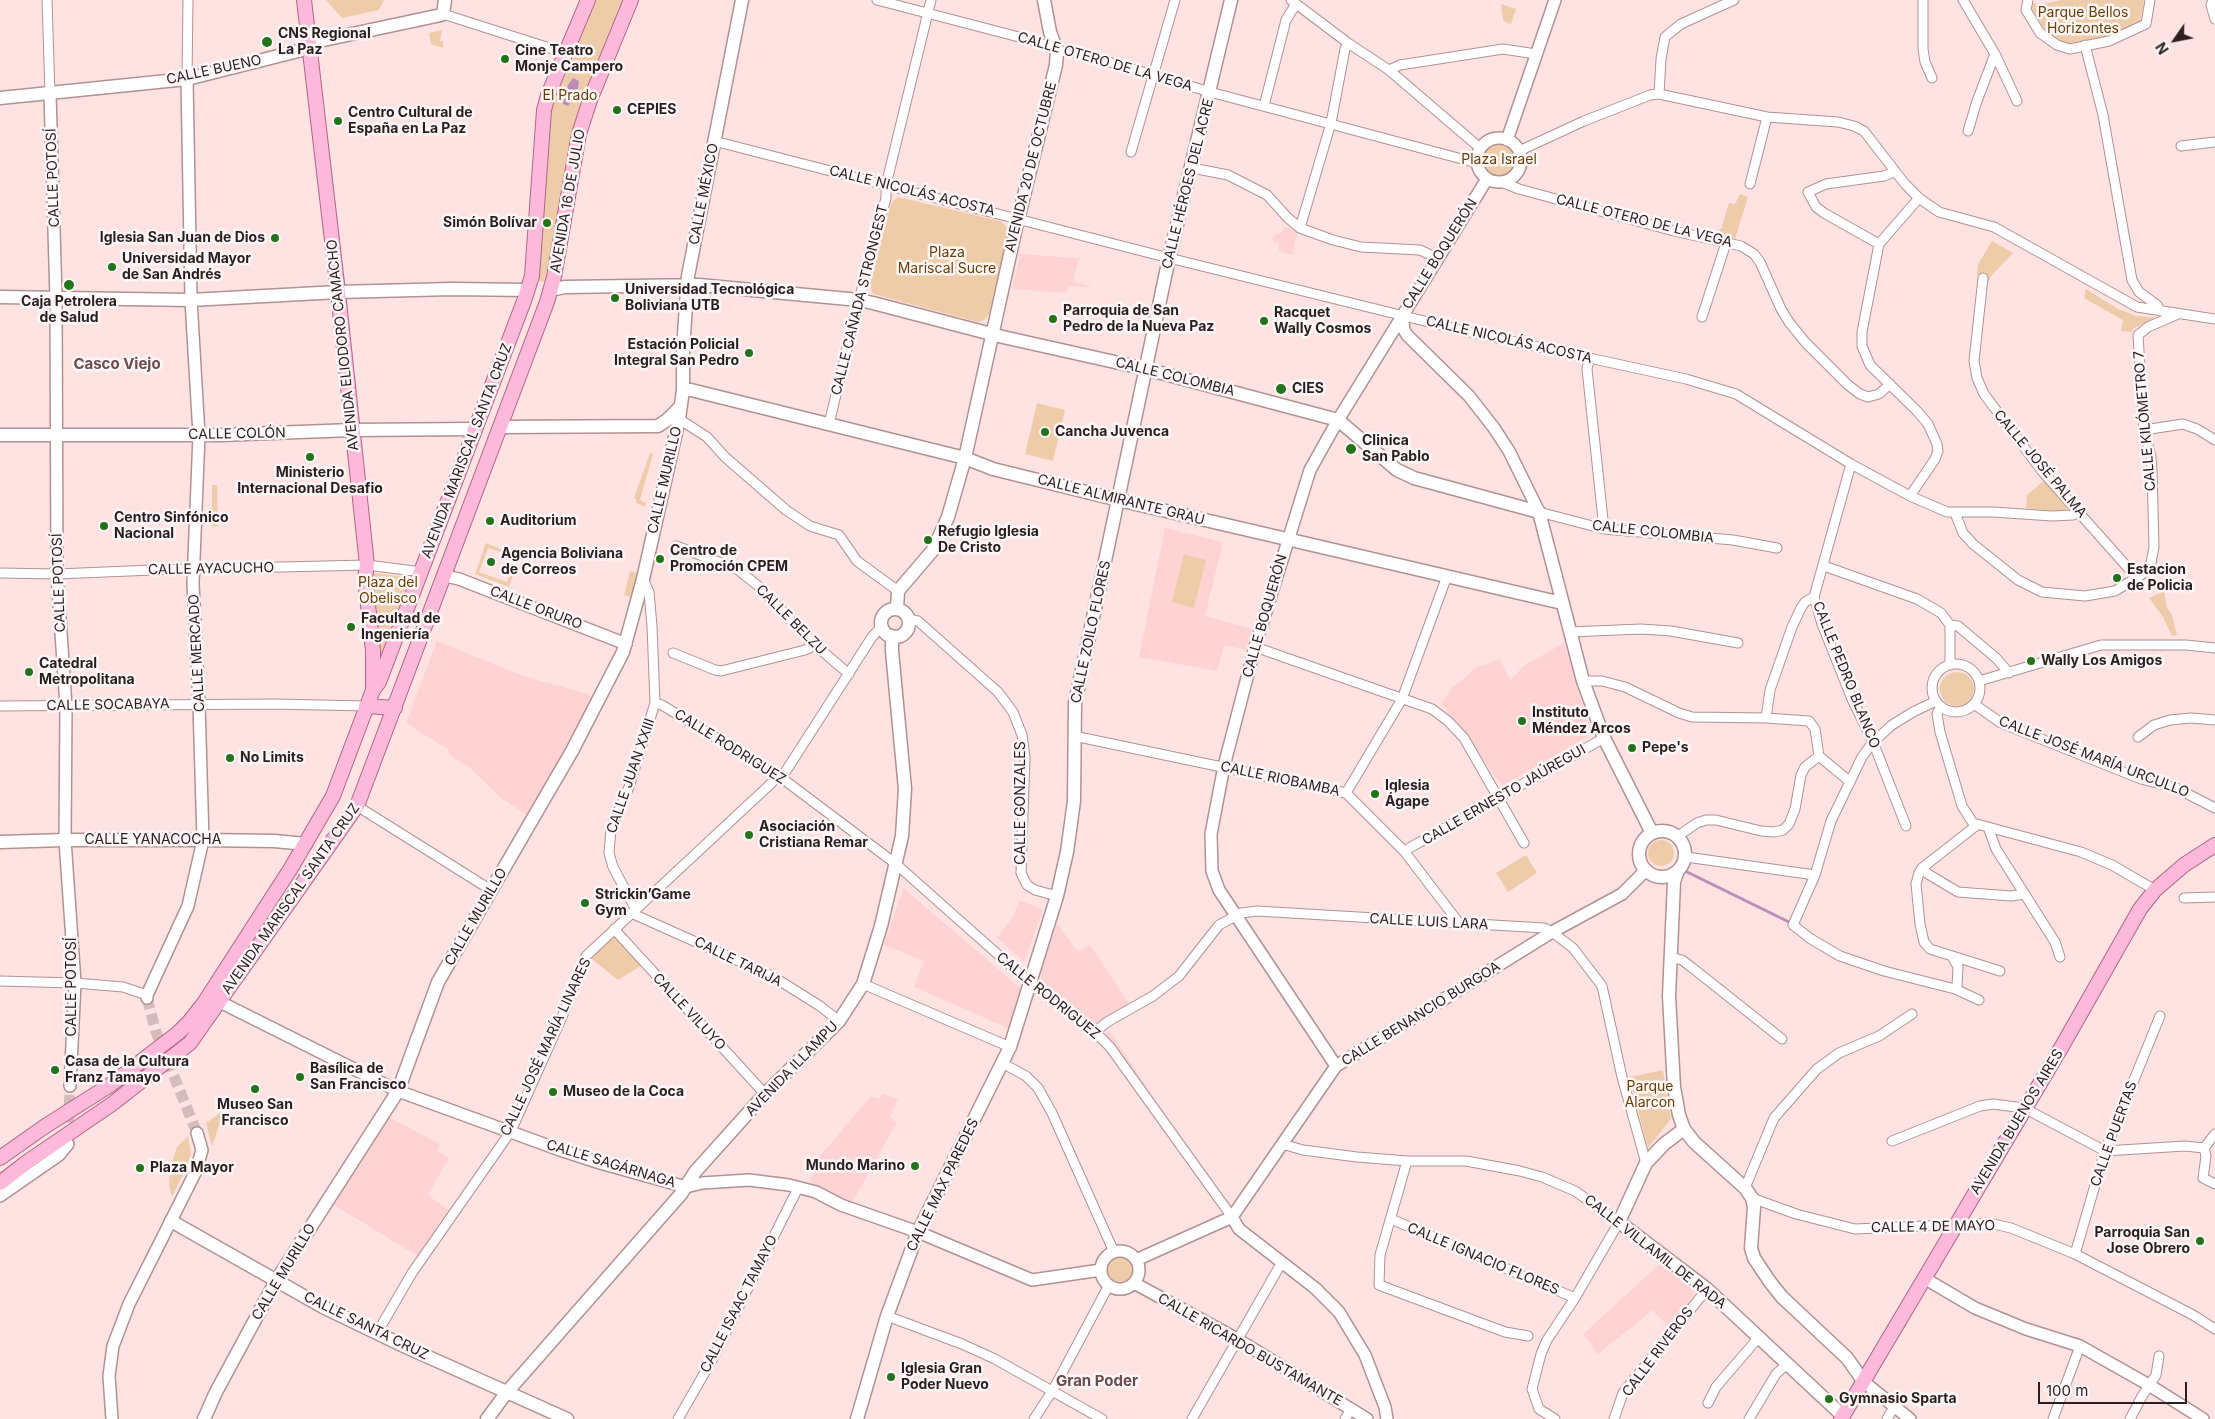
<!DOCTYPE html>
<html>
<head>
<meta charset="utf-8">
<style>
	body { margin:0 }
	#map { position:relative; width:2215px; height:1419px; overflow:hidden; background:#ffe3e3; font-family:Inter,sans-serif }
	canvas { display:block }
	.north { position:absolute; left:2150px; top:15px; width:50px; height:50px; -webkit-text-stroke:4px #fdf6f6; paint-order:stroke; rotate:237deg; font-size:14px; font-weight:700; line-height:20px; text-align:center; color:#2a1e1e }
	.north::after { content:''; display:block; margin:auto; width:18px; height:22px; background:#2a1e1e; clip-path:polygon(50% 0,100% 100%,50% 72%,0 100%) }
	.scale { position:absolute; left:2038px; top:1382px; width:149px; height:22px; box-sizing:border-box; border:2px solid #2a1e1e; border-top:0; padding-left:6px; font-size:15px; line-height:18px; white-space:nowrap; color:#2a1e1e; -webkit-text-stroke:4px #fdf6f6; paint-order:stroke }
</style>
</head>
<body>
<div id="map">
<canvas width="2215" height="1419"></canvas>
<div class="north">N</div>
<div class="scale">100 m</div>
</div>
<script>
const ctx = document.querySelector('canvas').getContext('2d');
ctx.lineJoin = 'round';
function fill(path, color) { ctx.fillStyle = color; ctx.fill(path, 'evenodd'); }
const toPath = rows => new Path2D(rows.map(r => 'M' + r).join(''));
function strokePath(path, color, width, dash) { ctx.strokeStyle = color; ctx.lineWidth = width; ctx.lineCap = dash ? 'butt' : 'round'; ctx.setLineDash(dash || []); ctx.stroke(path); }
function label(font, color, halo, rows, align = 'center') {
  ctx.font = font + ' Inter,sans-serif'; ctx.lineWidth = 5; ctx.setLineDash([]); ctx.textBaseline = 'middle'; ctx.strokeStyle = halo; ctx.fillStyle = color; for (const [text, x, y, turn = 0] of rows) {
    ctx.save(); ctx.translate(x, y); ctx.rotate((+turn || 0) * Math.PI / 180); ctx.textAlign = isNaN(turn) ? turn : align; if (halo) ctx.strokeText(text, 0, 0); ctx.fillText(text, 0, 0); ctx.restore();
  }
}
fill(toPath([
	[1284,227,1298,231,1292,255,1279,251,1279,243,1272,240,1274,235,1281,233],
	[1020,254,1079,258,1073,282,1094,287,1068,286,1066,293,1012,289],
	[1165,528,1223,542,1205,616,1252,629,1247,650,1224,645,1217,671,1139,657],
	[437,641,523,676,585,693,595,699,527,815,501,798,470,768,448,753,449,750,406,723],
	[1564,643,1592,734,1504,785,1500,783,1446,709,1441,705,1452,688,1476,668,1499,659,1511,680,1523,666],
	[903,888,1023,990,1010,1029,914,987,924,961,884,945],
	[1019,900,1043,910,1024,962,997,938,1014,915],
	[1057,923,1078,952,1090,945,1129,1004,1095,1024,1045,985,1040,975],
	[1110,1031,1182,1141,1219,1192,1233,1206,1228,1212,1176,1145,1110,1040,1104,1034],
	[883,1094,898,1099,890,1118,897,1122,852,1203,809,1186,819,1157,871,1096,879,1099],
	[385,1115,440,1144,437,1151,449,1158,428,1195,450,1211,419,1257,334,1205],
	[1662,1262,1697,1290,1669,1328,1653,1310,1598,1354,1583,1334]
]), '#ffd3d4');
fill(toPath([
	[326,0,384,0,379,10,342,18],
	[595,0,625,0,576,119,551,255,544,281,541,282,539,280,539,257,550,108],
	[2061,0,2144,0,2140,22,2127,35,2074,43,2064,43,2048,34,2033,11,2031,3,2043,4],
	[1501,4,1516,9,1511,24,1503,21],
	[442,30,440,41,443,42,443,48,431,44,429,33],
	'1480 160a19 19 0 1 1 38 0a19 19 0 1 1-38 0Z',
	[1740,194,1748,197,1735,239,1714,232,1721,229,1729,203,1735,204],
	[898,197,1000,221,1006,226,1008,234,992,303,989,314,984,320,978,322,873,294,870,285,890,206,892,202],
	[1992,241,2013,253,1991,276,1989,281,1977,275,1978,264],
	[2086,289,2118,309,2137,316,2159,318,2134,328,2131,332,2121,331,2123,320,2084,298],
	[1037,403,1065,410,1053,461,1025,454],
	[650,453,653,454,640,500,646,503,645,507,636,503,636,499,634,498],
	[2047,478,2069,507,2063,512,2026,508,2027,495],
	[212,485,217,485,218,526,212,527],
	[486,543,501,549,500,552,488,548,479,572,507,582,510,575,513,576,509,587,475,574],
	[1184,554,1206,560,1194,608,1172,602],
	[630,571,638,573,632,597,624,595],
	[375,573,406,577,408,581,382,653,379,652,371,577],
	[2164,591,2167,607,2172,615,2177,635,2172,636,2163,617,2149,598],
	'1940 689a17 17 0 1 1 34 0a17 17 0 1 1-34 0Z',
	'1648 853a13 13 0 1 1 26 0a13 13 0 1 1-26 0Z',
	[1526,855,1537,873,1508,892,1496,873],
	[619,935,644,964,618,980,588,956,605,939],
	[1663,1070,1671,1119,1648,1148,1629,1077],
	[224,1110,212,1147,206,1123],
	[188,1136,191,1153,188,1164,172,1197,169,1184,170,1168,177,1147],
	'1107 1270a13 13 0 1 1 26 0a13 13 0 1 1-26 0Z'
]), '#efcca9');
fill(toPath([
	[573,78,579,81,578,89,568,106,563,104,568,85]
]), '#ba8eb9');
strokePath(toPath([
	[1681,869,1791,923]
]), '#ba8eb9', 3);
strokePath(toPath([
	[147,998,156,1032,197,1133],
	[68,1139,70,1086]
]), '#d4bcbc', 11, [11, 5.5]);
const minor = toPath([
	[47,0,50,94],
	[877,0,1038,42,1057,51,1075,52,1210,92,1477,163],
	[1291,0,1348,43,1389,70,1480,148],
	[1923,0,1923,49,1925,62,1932,78],
	[1963,0,1995,54,2017,101],
	[2028,0,2026,10,2040,33,2057,45,2070,49,2109,41,2146,24,2150,0],
	[2213,0,2211,5,2215,19],
	[443,14,565,53],
	[2085,45,2103,115,2132,280,2139,292,2157,305,2160,311],
	[1389,70,1400,65,1503,49,1536,54],
	[187,79,188,0],
	[1659,94,1661,59,1665,37,1681,24,1734,0],
	[1264,106,1286,20,1296,4],
	[1968,131,1977,101,1995,54],
	[714,141,1169,258,1465,331,1686,379,1736,394,1851,464,1910,496,1947,512,1993,512,2052,516,2073,515,2079,511],
	[2181,146,2215,142],
	[1519,151,1584,121,1650,95,1659,94,1767,117,1838,122,1854,126,1864,131,1905,184,1919,198,1939,212,1994,227,2137,307,2215,319],
	[1131,152,1175,0],
	[1192,168,1228,175,1267,195,1288,218,1300,228,1333,240,1361,247,1420,250,1437,258],
	[1501,182,1519,189,1674,231,1741,246,1754,254,1760,262,1781,309,1789,322,1805,342,1848,385,1860,394,1868,397,1879,394,1890,384],
	[1750,184,1767,117],
	[1300,228,1331,123,1345,49,1348,43],
	[1879,244,1824,213,1816,207,1808,192,1826,184,1884,176,1894,172],
	[1983,278,1974,361,1977,378,1984,394,2042,471,2137,578],
	[1702,317,1726,243],
	[1589,359,1587,369,1604,529],
	[679,419,707,437,725,457,786,510,810,526,839,535,857,561,898,591],
	[829,424,855,315,886,198,886,185,931,0],
	[2144,430,2183,424,2197,429,2215,440],
	[1851,464,1814,597,1822,624,1852,699,1873,742,1906,826],
	[1910,496,1935,459,1938,451,1937,444,1928,424,1917,411,1870,365,1862,346,1862,332,1879,244,1919,198],
	[1539,512,1604,529,1733,540,1777,548],
	[1955,513,1963,533,1973,544,2018,580,2042,592,2085,596,2115,591,2144,573,2151,563,2154,547,2152,471,2151,457,2144,430,2138,335,2148,327,2178,314],
	[676,546,737,569,757,585,815,645,849,674],
	[1824,566,1917,599,1941,613,1950,625],
	[0,573,57,574,153,570,367,565,422,572],
	[908,619,918,621,998,692,1013,712,1022,735,1025,757,1021,873,1027,885,1035,890,1057,896],
	[1950,625,1958,626,1996,658,2009,673],
	[1950,625,1950,665],
	[1570,632,1641,629,1671,631,1738,643],
	[1255,647,1432,709,1448,721,1464,738,1524,843],
	[673,653,715,670,721,671,805,650,815,645],
	'1932 688a24 24 0 1 1 48 0a24 24 0 1 1-48 0Z',
	[1583,681,1602,681,1625,687,1679,713,1692,717,1766,718,1809,721,1815,729,1819,756,1849,781],
	[1979,681,2101,645,2186,645,2215,648],
	[1936,701,1913,712,1892,725,1873,742,1862,757,1831,821,1815,875,1793,925,1811,939,1840,956,1884,971,1955,989,1979,1000],
	[655,703,662,705,779,776,896,864,1030,983,1095,1032,1110,1047,1232,1217],
	[1974,704,2001,723,2141,779,2176,788,2215,808],
	[0,706,275,704,366,706],
	[1941,706,1937,714,1940,732,1962,806,1973,823,2081,852,2112,865,2155,890],
	[1766,718,1770,690,1792,627,1801,608,1805,602,1814,597],
	[1074,736,1346,793,1404,851,1459,923],
	[2138,737,2154,725,2170,720,2191,718,2215,720],
	[1346,793,1402,699,1447,576],
	[357,806,491,890],
	[1977,825,1922,868,1919,873,1916,884,1920,924,1924,942,1930,949,2000,971],
	[1988,827,1996,849,2055,942,2060,957],
	[1678,836,1697,823,1706,820,1716,820,1761,831,1774,832,1783,830,1789,824,1795,809,1801,775,1805,767,1819,756],
	[1404,851,1604,738],
	[1686,857,1815,875],
	[1922,868,1928,874,1958,892,2011,896,2025,894],
	[2184,898,2215,897],
	[635,908,613,867,609,853,611,829,629,787,655,703,652,626,649,592,643,579],
	[631,913,772,976,820,1006,839,1021],
	[614,929,765,1094],
	[1952,956,1958,967,1957,986,1955,989],
	[1670,957,1682,960,1690,966,1782,1039],
	[0,981,75,983,123,987,147,995],
	[863,984,1010,1047],
	[1095,1032,1107,1022,1153,996,1179,976,1219,925,1241,913,1257,911,1544,928,1552,932,1573,948,1602,986,1622,1077,1646,1163],
	[1002,1063,1026,1076,1038,1088,1052,1113,1114,1252],
	[1892,1141,1980,1106,1993,1104,2024,1108,2105,1151,2185,1146,2204,1148],
	[1282,1144,1303,1150,1357,1157,1407,1161,1466,1161,1520,1171,1542,1177,1575,1191,1619,1222,1575,1298,1547,1340,1541,1354,1532,1389,1539,1409,1555,1419],
	[2204,1148,2206,1156,2203,1178,2215,1184],
	[2204,1148,2215,1134],
	[1407,1161,1380,1255,1379,1285,1505,1332,1528,1336],
	[1745,1188,1774,1118,1817,1069,1839,1053,1879,1036,1912,1014],
	[1752,1198,1796,1214,1855,1229,1989,1223,2011,1228,2075,1254,2193,1315,2215,1329],
	[1391,1219,1575,1298],
	[2075,1254,2105,1151,2160,1016],
	[887,1316,962,1344,995,1359,1102,1419],
	[377,1333,412,1273,511,1131,562,1017,586,956,779,776,784,774,872,637,882,626],
	[1708,1403,1716,1387,1759,1337],
	[678,1419,712,1360,798,1188],
	[1034,1419,1053,1390,1109,1285],
	[1192,1419,1282,1262],
	[1345,1419,1351,1409],
	[1614,1419,1623,1393,1707,1289],
	[1749,1419,1776,1374,1787,1364],
	[1887,1419,1894,1407],
	[2053,1419,2080,1346],
	[2130,1419,2141,1398,2156,1375,2159,1356]
]);
const tertiary = toPath([
	[50,94,56,298,57,574,66,706,65,840,75,983,70,1086],
	'1477 160a22 22 0 1 1 44 0a22 22 0 1 1-44 0Z',
	[1507,140,1555,0],
	[1402,315,1404,330,1407,335,1469,396,1494,428,1509,451,1539,512],
	[445,576,459,579,626,644],
	[147,998,147,995,188,906,203,840,199,704,193,583,199,435,191,300,187,79],
	[220,1002,398,1091,560,1150,600,1163,686,1187,702,1183,749,1180,789,1185,816,1192,841,1205,918,1232,1032,1280,1101,1270],
	[1336,1066,1219,890,1212,871,1211,834,1224,766,1255,647,1310,470,1338,420,1487,179],
	[0,1196,59,1155,68,1144],
	[1232,1217,1239,1229,1315,1288,1339,1312,1365,1355,1385,1407,1387,1419],
	'1101 1270a19 19 0 1 1 38 0a19 19 0 1 1-38 0Z',
	[1136,1260,1232,1217,1336,1066,1552,932,1622,894,1646,870],
	[1924,1278,1975,1308,2026,1329,2080,1346,2149,1385,2203,1419],
	[1134,1283,1237,1339,1367,1419],
	[1864,1382,1910,1419],
	[112,1419,109,1376,113,1346,129,1304,196,1171,202,1150,197,1133]
]);
const secondary = toPath([
	[0,98,187,79,310,48,319,41,441,15,443,14,445,0],
	[550,290,565,287,699,285,859,300,873,303,1003,337,1146,369,1338,420,1397,470,1414,478,1539,512,1583,681,1604,738,1652,833],
	[0,297,191,300,338,292,452,289,528,290],
	[683,390,691,390,965,458,993,469,1119,500,1562,603],
	[500,427,658,426,667,420,681,406],
	[0,435,220,435,352,430,475,429],
	[897,609,898,591,933,550,948,517,965,458,1015,232,1056,65,1057,51,1050,32,1044,0],
	'881 623a14 14 0 1 1 28 0a14 14 0 1 1-28 0Z',
	'1639 854a23 23 0 1 1 46 0a23 23 0 1 1-46 0Z',
	[0,842,65,840,203,840,274,841,306,844],
	[1677,873,1674,882,1669,996,1674,1087,1679,1115,1684,1129,1694,1142,1745,1188,1752,1198,1754,1207,1751,1248,1754,1258,1770,1282,1782,1297,1847,1358,1864,1382],
	[1684,1129,1664,1144,1646,1163,1619,1222,1707,1289,1843,1416],
	[171,1221,323,1307,406,1347,567,1419],
	[204,1419,216,1392,276,1281,398,1091,438,982,572,751,623,652,643,579,679,419,683,390,683,349,688,276,742,0],
	[487,1419,507,1392,681,1194,695,1172,765,1094,839,1021,863,984,881,926,902,836,905,789,892,651,892,636],
	[857,1419,887,1316,918,1232,1010,1047,1057,896,1067,852,1074,801,1075,703,1169,258,1231,0]
]);
const primary = toPath([
	[304,0,338,292,367,565,365,578,373,650,373,689],
	[366,706,395,708],
	[0,1158,44,1127,110,1085,178,1033,189,1022,204,1003,291,868,333,796,373,690,379,682,524,301,532,276,544,110,548,95,588,0],
	[0,1183,27,1162,112,1104,190,1043,357,806,547,302,554,277,579,134,590,100,631,0],
	[1841,1419,2061,1048,2140,909,2155,890,2184,865,2215,845]
]);
strokePath(minor, '#b29192', 11);
strokePath(tertiary, '#b29192', 14);
strokePath(secondary, '#b29192', 15);
strokePath(primary, '#b26587', 16);
strokePath(minor, '#fff', 9);
strokePath(tertiary, '#fff', 11);
strokePath(secondary, '#fff', 12);
strokePath(primary, '#fdb9d9', 14);
for (const [x, y, r, color] of [
	[267,42,6,"#23731b"],
	[505,59,5,"#23731b"],
	[617,110,5,"#23731b"],
	[338,121,5,"#23731b"],
	[547,223,5,"#23731b"],
	[275,238,5,"#23731b"],
	[112,267,5,"#23731b"],
	[69,285,6,"#23731b"],
	[615,298,5,"#23731b"],
	[1053,319,5,"#23731b"],
	[1264,321,5,"#23731b"],
	[749,353,5,"#23731b"],
	[1281,389,6,"#23731b"],
	[1045,432,5,"#23731b"],
	[1351,449,6,"#23731b"],
	[310,457,5,"#23731b"],
	[490,521,5,"#23731b"],
	[104,526,5,"#23731b"],
	[928,540,5,"#23731b"],
	[660,559,5,"#23731b"],
	[491,562,5,"#23731b"],
	[2117,578,5,"#23731b"],
	[351,627,5,"#23731b"],
	[2031,661,5,"#23731b"],
	[29,672,5,"#23731b"],
	[1522,721,5,"#23731b"],
	[1632,748,5,"#23731b"],
	[230,758,5,"#23731b"],
	[1375,794,5,"#23731b"],
	[749,835,5,"#23731b"],
	[585,903,5,"#23731b"],
	[55,1070,5,"#23731b"],
	[300,1077,5,"#23731b"],
	[255,1089,5,"#23731b"],
	[553,1092,5,"#23731b"],
	[915,1166,5,"#23731b"],
	[140,1168,5,"#23731b"],
	[2200,1241,5,"#23731b"],
	[891,1377,5,"#23731b"],
	[1829,1399,5,"#23731b"]
]) { const dot = new Path2D(); dot.arc(x, y, r, 0, 2 * Math.PI); ctx.fillStyle = color; ctx.fill(dot); strokePath(dot, '#fdf6f6', 2); }
label('14px', '#693f05', '#fdf6f6', [
	["Parque Bellos",2083,13],
	["Horizontes",2083,29],
	["El Prado",570,96],
	["Plaza Israel",1499,160],
	["Plaza",947,253],
	["Mariscal Sucre",947,269],
	["Plaza del",388,583],
	["Obelisco",388,599],
	["Parque",1650,1087],
	["Alarcon",1650,1103]
]);
label('bold 14px', '#2a1e1e', '#fdf6f6', [
	["CNS Regional",278,34],
	["La Paz",278,50],
	["Cine Teatro",515,51],
	["Monje Campero",515,67],
	["CEPIES",627,110],
	["Centro Cultural de",348,113],
	["España en La Paz",348,129],
	["Simón Bolívar",537,223,"right"],
	["Iglesia San Juan de Dios",265,238,"right"],
	["Universidad Mayor",122,259],
	["de San Andrés",122,275],
	["Universidad Tecnológica",625,290],
	["Boliviana UTB",625,306],
	["Caja Petrolera",69,302,"center"],
	["de Salud",69,318,"center"],
	["Parroquia de San",1063,311],
	["Pedro de la Nueva Paz",1063,327],
	["Racquet",1274,313],
	["Wally Cosmos",1274,329],
	["Estación Policial",739,345,"right"],
	["Integral San Pedro",739,361,"right"],
	["CIES",1292,389],
	["Cancha Juvenca",1055,432],
	["Clinica",1362,441],
	["San Pablo",1362,457],
	["Ministerio",310,473,"center"],
	["Internacional Desafio",310,489,"center"],
	["Centro Sinfónico",114,518],
	["Nacional",114,534],
	["Auditorium",500,521],
	["Refugio Iglesia",938,532],
	["De Cristo",938,548],
	["Centro de",670,551],
	["Promoción CPEM",670,567],
	["Agencia Boliviana",501,554],
	["de Correos",501,570],
	["Estacion",2127,570],
	["de Policia",2127,586],
	["Facultad de",361,619],
	["Ingeniería",361,635],
	["Wally Los Amigos",2041,661],
	["Catedral",39,664],
	["Metropolitana",39,680],
	["Instituto",1532,713],
	["Méndez Arcos",1532,729],
	["Pepe's",1642,748],
	["No Limits",240,758],
	["Iglesia",1385,786],
	["Ágape",1385,802],
	["Asociación",759,827],
	["Cristiana Remar",759,843],
	["Strickin’Game",595,895],
	["Gym",595,911],
	["Casa de la Cultura",65,1062],
	["Franz Tamayo",65,1078],
	["Basílica de",310,1069],
	["San Francisco",310,1085],
	["Museo de la Coca",563,1092],
	["Museo San",255,1105,"center"],
	["Francisco",255,1121,"center"],
	["Mundo Marino",905,1166,"right"],
	["Plaza Mayor",150,1168],
	["Parroquia San",2190,1233,"right"],
	["Jose Obrero",2190,1249,"right"],
	["Iglesia Gran",901,1369],
	["Poder Nuevo",901,1385],
	["Gymnasio Sparta",1839,1399]
], 'left');
label('14px', '#2a1e1e', '#fdf6f6', [
	["CALLE OTERO DE LA VEGA",1105,62,16],
	["CALLE BUENO",214,70,-12],
	["AVENIDA 20 DE OCTUBRE",1031,167,-76],
	["CALLE POTOSÍ",53,178,-92],
	["CALLE HÉROES DEL ACRE",1188,184,-76],
	["CALLE NICOLÁS ACOSTA",912,191,14],
	["CALLE MÉXICO",704,194,-79],
	["AVENIDA 16 DE JULIO",568,201,-80],
	["CALLE OTERO DE LA VEGA",1644,221,14],
	["CALLE BOQUERÓN",1440,254,-58],
	["CALLE CAÑADA STRONGEST",860,300,-76],
	["CALLE NICOLÁS ACOSTA",1509,340,13],
	["AVENIDA ELIODORO CAMACHO",343,345,-96],
	["CALLE COLOMBIA",1175,377,14],
	["CALLE KILÓMETRO 7",2145,421,-95],
	["CALLE COLÓN",237,434,-1],
	["AVENIDA MARISCAL SANTA CRUZ",467,451,-69],
	["CALLE JOSÉ PALMA",2040,464,50],
	["CALLE MURILLO",665,480,-77],
	["CALLE ALMIRANTE GRAU",1121,500,14],
	["CALLE COLOMBIA",1653,532,6],
	["CALLE AYACUCHO",211,569,-1],
	["CALLE POTOSÍ",59,583,-92],
	["CALLE ORURO",536,608,21],
	["CALLE BOQUERÓN",1265,616,-74],
	["CALLE BELZU",791,620,45],
	["CALLE ZOILO FLORES",1091,632,-78],
	["CALLE MERCADO",197,653,-93],
	["CALLE PEDRO BLANCO",1846,675,68],
	["CALLE SOCABAYA",108,705,-1],
	["CALLE RODRIGUEZ",730,747,32],
	["CALLE JOSÉ MARÍA URCULLO",2094,757,21],
	["CALLE JUAN XXIII",631,776,-71],
	["CALLE RIOBAMBA",1280,779,12],
	["CALLE ERNESTO JAÚREGUI",1504,795,-30],
	["CALLE GONZALES",1021,803,-90],
	["CALLE YANACOCHA",153,840],
	["AVENIDA MARISCAL SANTA CRUZ",291,899,-55],
	["CALLE MURILLO",476,917,-60],
	["CALLE LUIS LARA",1429,922,3],
	["CALLE TARIJA",738,962,26],
	["CALLE POTOSÍ",72,987,-90],
	["CALLE RODRIGUEZ",1048,996,39],
	["CALLE VILUYO",689,1012,47],
	["CALLE BENANCIO BURGOA",1421,1014,-32],
	["CALLE JOSÉ MARÍA LINARES",546,1047,-65],
	["AVENIDA ILLAMPU",792,1069,-46],
	["AVENIDA BUENOS AIRES",2017,1122,-59],
	["CALLE PUERTAS",2114,1134,-70],
	["CALLE SAGÁRNAGA",611,1164,17],
	["CALLE MAX PAREDES",943,1185,-64],
	["CALLE 4 DE MAYO",1933,1227,-1],
	["CALLE VILLAMIL DE RADA",1655,1252,38],
	["CALLE IGNACIO FLORES",1483,1259,23],
	["CALLE MURILLO",284,1272,-59],
	["CALLE ISAAC TAMAYO",739,1304,-63],
	["CALLE SANTA CRUZ",366,1326,26],
	["CALLE RICARDO BUSTAMANTE",1250,1350,30],
	["CALLE RIVEROS",1658,1352,-53]
]);
label('bold 15px', '#6a4d4e', '#fdf6f6', [
	["Casco Viejo",117,364],
	["Gran Poder",1097,1381]
]);
</script>
</body>
</html>
